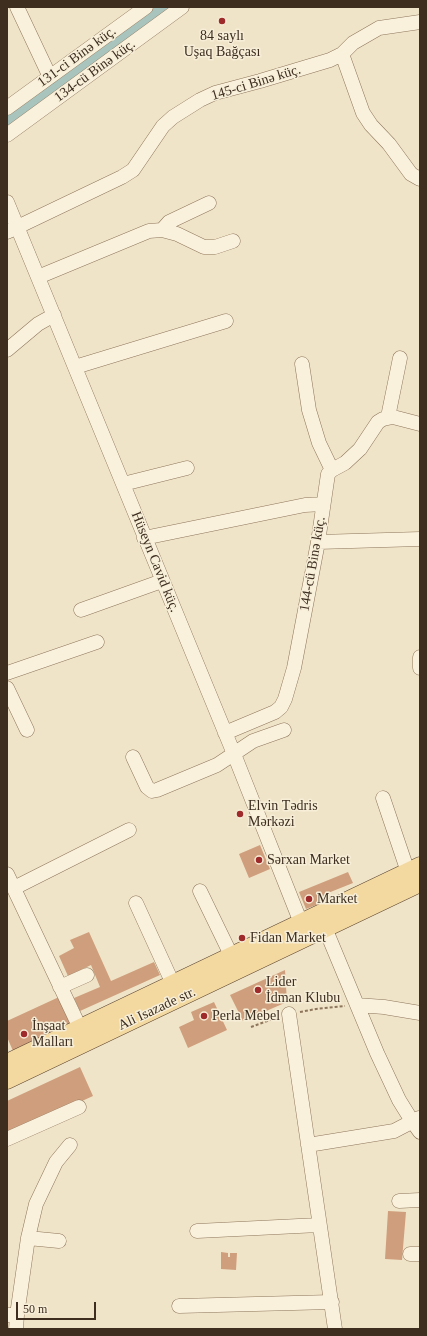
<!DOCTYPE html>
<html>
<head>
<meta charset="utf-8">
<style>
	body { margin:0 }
	#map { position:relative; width:427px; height:1336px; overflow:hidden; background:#f0e4c8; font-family:Georgia,serif }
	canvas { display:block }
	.frame { position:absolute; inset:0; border:8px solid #3d2e20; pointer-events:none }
	.scale { position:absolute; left:16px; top:1302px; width:80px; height:18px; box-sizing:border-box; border:2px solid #3d2e20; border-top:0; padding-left:5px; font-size:12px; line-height:14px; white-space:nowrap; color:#3d2e20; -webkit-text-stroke:3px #f7eed8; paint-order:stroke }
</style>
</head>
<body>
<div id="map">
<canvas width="427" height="1336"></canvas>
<div class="frame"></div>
<div class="scale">50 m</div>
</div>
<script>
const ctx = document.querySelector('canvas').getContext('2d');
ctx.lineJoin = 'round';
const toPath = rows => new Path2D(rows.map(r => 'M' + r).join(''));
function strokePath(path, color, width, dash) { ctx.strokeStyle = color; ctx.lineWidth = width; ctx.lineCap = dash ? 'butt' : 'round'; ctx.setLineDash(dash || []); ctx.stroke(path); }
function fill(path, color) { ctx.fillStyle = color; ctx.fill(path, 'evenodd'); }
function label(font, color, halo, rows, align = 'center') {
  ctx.font = font + ' Georgia,serif'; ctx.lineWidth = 3; ctx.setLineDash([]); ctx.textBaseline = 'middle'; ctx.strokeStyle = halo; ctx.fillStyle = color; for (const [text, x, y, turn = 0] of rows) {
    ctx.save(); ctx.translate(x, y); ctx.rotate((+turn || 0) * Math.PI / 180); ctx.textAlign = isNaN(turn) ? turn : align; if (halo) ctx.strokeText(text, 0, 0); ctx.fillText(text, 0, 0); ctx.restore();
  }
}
strokePath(toPath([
	[7,121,165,7]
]), '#a9c4bc', 11);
fill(toPath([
	[260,845,270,869,249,878,239,854],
	[348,872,353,883,328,893,331,899,306,909,299,892],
	[89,932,111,981,154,962,160,975,80,1011,74,998,100,987,91,965,68,976,59,956,74,948,70,940],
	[285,970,287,1002,243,1021,230,995],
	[59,997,71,1024,13,1051,7,1037,7,1021],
	[214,1002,227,1030,188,1048,179,1027,194,1020,191,1012],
	[80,1067,93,1096,7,1135,7,1101],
	[388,1211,406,1212,402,1260,385,1259],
	[221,1252,228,1253,228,1257,230,1257,230,1253,237,1253,236,1270,221,1269]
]), '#cf9f7d');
const minor = toPath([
	[17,7,50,77],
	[342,54,363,113,371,125,389,144,411,174,418,178,420,179],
	[7,108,146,7],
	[7,135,182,7],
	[7,202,234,754,301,923],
	[162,230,169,222,209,203],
	[7,232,122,177,133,170,163,126,173,117,200,100,215,93,260,81,330,60,342,54,353,43,379,28,420,22],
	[38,277,149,231,162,230,177,234,204,247,215,247,233,241],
	[7,350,38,324,54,315],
	[302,364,309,410,319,443,332,470],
	[75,367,226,321],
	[388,417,400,358],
	[123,484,187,468],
	[144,538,305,505,323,504],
	[318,542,420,539],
	[81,610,162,581],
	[420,657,420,668],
	[7,673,97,642],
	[7,688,27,730],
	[225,733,275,712,281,707,285,699,294,668,318,542,328,474,332,470,345,463,360,449,378,422,383,419,393,417,420,424],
	[133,757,147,787,152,791,157,790,217,765,253,741,284,730],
	[383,798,408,872],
	[7,874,80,1028],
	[14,888,129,830],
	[200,891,232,957],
	[136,903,173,984],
	[325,928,377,1053,399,1100,412,1121,420,1132],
	[60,987,87,975],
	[357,1005,384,1007,420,1013],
	[289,1014,335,1329],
	[7,1139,79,1107],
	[308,1145,394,1131,419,1118],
	[399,1201,420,1200],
	[197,1231,319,1225],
	[28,1238,59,1241],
	[410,1254,420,1254],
	[179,1306,332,1302],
	[7,1315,17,1315,16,1329],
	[17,1315,28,1238,36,1204,56,1162,70,1145]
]);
const major = toPath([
	[7,1063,420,866],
	[7,1080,420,883]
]);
strokePath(minor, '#8d765c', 15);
strokePath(major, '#5b4430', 19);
strokePath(toPath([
	[300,1012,316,1009,345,1006],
	[251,1027,278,1017]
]), '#8d765c', 2, [3, 2]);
strokePath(minor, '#faf1dc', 14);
strokePath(major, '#f3d9a0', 18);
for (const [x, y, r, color] of [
	[222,21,4,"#9e2a2b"],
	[240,814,4,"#9e2a2b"],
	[259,860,4,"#9e2a2b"],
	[309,899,4,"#9e2a2b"],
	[242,938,4,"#9e2a2b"],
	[258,990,4,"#9e2a2b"],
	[204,1016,4,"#9e2a2b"],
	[24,1034,4,"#9e2a2b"]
]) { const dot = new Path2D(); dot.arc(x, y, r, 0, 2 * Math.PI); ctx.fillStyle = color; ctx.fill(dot); strokePath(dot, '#f7eed8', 1.5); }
label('14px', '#3d2e20', '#f7eed8', [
	["84 saylı",222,36,"center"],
	["Uşaq Bağçası",222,52,"center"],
	["Elvin Tədris",248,806],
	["Mərkəzi",248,822],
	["Sərxan Market",267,860],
	["Market",317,899],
	["Fidan Market",250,938],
	["Lider",266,982],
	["İdman Klubu",266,998],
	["Perla Mebel",212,1016],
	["İnşaat",32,1026],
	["Malları",32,1042]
], 'left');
label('14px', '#3d2e20', '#f7eed8', [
	["131-ci Binə küç.",77,57,-36],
	["134-cü Binə küç.",95,71,-36],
	["145-ci Binə küç.",256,83,-17],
	["Hüseyn Cavid küç.",155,562,68],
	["144-cü Binə küç.",313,564,-80],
	["Ali Isazade str.",157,1009,-25]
]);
</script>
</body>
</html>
